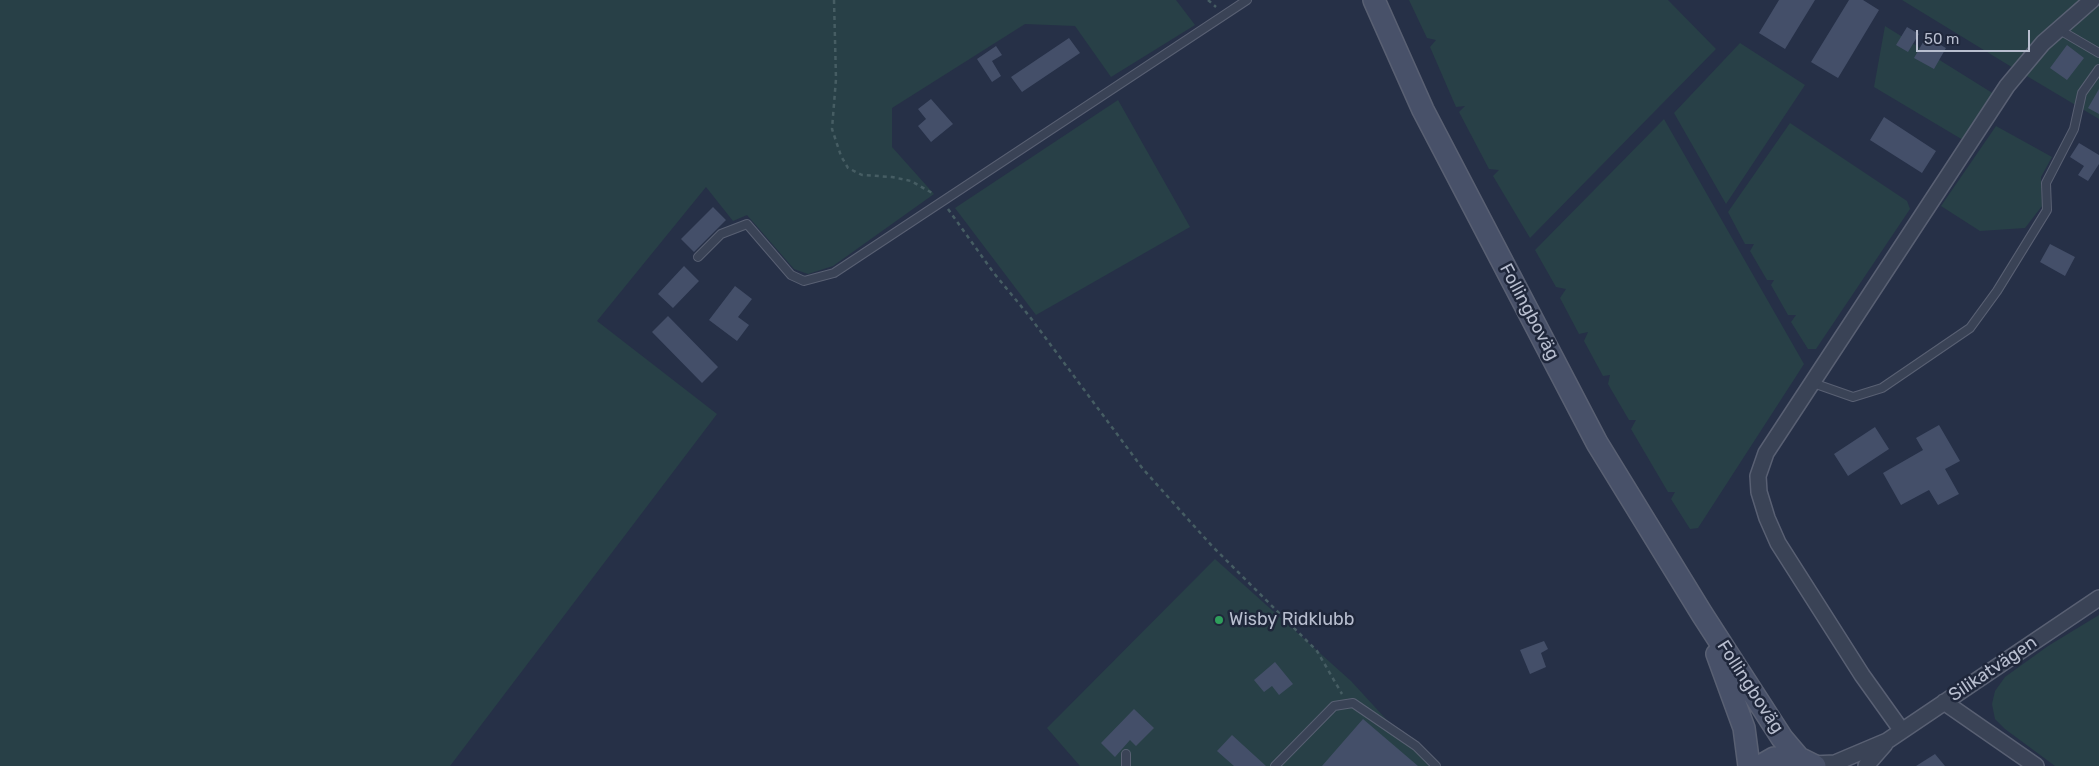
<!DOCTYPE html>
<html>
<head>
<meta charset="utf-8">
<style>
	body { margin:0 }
	#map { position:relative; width:2099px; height:766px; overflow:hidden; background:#263047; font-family:Rubik,sans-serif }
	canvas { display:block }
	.scale { position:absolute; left:1916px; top:30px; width:114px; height:22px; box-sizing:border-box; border:2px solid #b8becf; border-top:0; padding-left:6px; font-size:15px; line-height:18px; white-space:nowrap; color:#b8becf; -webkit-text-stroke:4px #1f273b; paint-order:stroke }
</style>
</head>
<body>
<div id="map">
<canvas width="2099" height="766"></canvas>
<div class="scale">50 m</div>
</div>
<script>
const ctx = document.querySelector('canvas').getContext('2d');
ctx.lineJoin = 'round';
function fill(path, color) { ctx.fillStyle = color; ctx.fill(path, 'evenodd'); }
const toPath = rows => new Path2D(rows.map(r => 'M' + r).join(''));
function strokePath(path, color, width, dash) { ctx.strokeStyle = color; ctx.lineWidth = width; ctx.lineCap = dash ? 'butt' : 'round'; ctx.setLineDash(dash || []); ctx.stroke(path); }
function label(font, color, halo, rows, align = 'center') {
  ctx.font = font + ' Rubik,sans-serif'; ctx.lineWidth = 5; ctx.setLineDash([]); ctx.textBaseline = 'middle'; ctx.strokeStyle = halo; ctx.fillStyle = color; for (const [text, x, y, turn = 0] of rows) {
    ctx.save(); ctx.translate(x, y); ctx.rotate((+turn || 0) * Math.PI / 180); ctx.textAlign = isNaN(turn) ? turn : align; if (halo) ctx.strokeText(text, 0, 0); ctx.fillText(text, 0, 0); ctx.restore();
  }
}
fill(toPath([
	[0,0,1176,0,1195,25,1111,77,1075,26,1025,24,892,108,892,147,934,194,833,266,808,274,794,269,747,215,733,221,706,187,597,321,717,414,450,766,0,766],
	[1409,0,1668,0,1716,49,1530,238,1493,176,1499,170,1489,169,1459,112,1465,106,1456,107,1430,47,1436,40,1427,38],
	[1902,0,2099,0,2099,119,2010,66],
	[1885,26,1994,94,1963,140,1874,87],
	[1740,43,1805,85,1726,204,1674,113],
	[1118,100,1190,227,1036,315,955,208],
	[1664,119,1804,364,1698,528,1690,529,1671,499,1675,492,1668,492,1631,429,1636,420,1629,420,1608,384,1610,375,1603,376,1584,341,1588,332,1579,334,1560,298,1566,289,1556,287,1535,250],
	[1790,123,1907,201,1910,209,1816,349,1808,349,1791,322,1796,315,1788,315,1771,285,1774,280,1767,280,1750,251,1754,244,1745,244,1728,212],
	[1996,126,2052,157,2041,177,2042,206,2025,228,1980,231,1941,206],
	[1215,559,1351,681,1429,766,1080,766,1047,728],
	[2099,615,2099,766,2055,766,2005,729,1995,719,1992,704,1995,691,2005,677,2048,646]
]), '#284047');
fill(toPath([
	[1779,0,1815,0,1785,49,1759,33],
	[1849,0,1863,0,1879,10,1838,78,1811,62],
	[1907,27,1919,34,1908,52,1896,45],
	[1926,37,1946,48,1934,69,1914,58],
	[1069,38,1080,53,1022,92,1011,77],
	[2067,45,2084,58,2067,80,2050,68],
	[996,46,1002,55,992,61,1001,76,992,82,977,59],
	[2099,89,2099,114,2088,108],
	[931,99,953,124,931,142,918,126,926,119,918,109],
	[1884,117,1936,151,1922,173,1870,140],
	[2079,143,2099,155,2099,164,2088,181,2078,175,2084,166,2070,157],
	[713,207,726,220,694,252,681,239],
	[2050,244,2075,257,2065,276,2040,262],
	[684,266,699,281,673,308,658,294],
	[735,286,752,299,738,317,749,325,737,341,709,320],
	[668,316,718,367,702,383,652,332],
	[1939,425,1960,461,1945,469,1959,494,1938,505,1929,490,1901,505,1883,473,1923,450,1916,438],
	[1875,427,1889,449,1848,476,1834,454],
	[1544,641,1548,649,1541,653,1546,667,1530,674,1520,650],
	[1275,662,1293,684,1279,695,1272,686,1264,692,1254,680],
	[1134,709,1154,728,1136,746,1130,740,1115,757,1101,743],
	[1363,719,1418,766,1322,766],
	[1232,735,1266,766,1234,766,1217,751],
	[1935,754,1945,766,1916,766]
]), '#444f69');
const service = toPath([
	[2058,29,2099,53],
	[698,257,721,234,747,224,791,275,804,281,834,273,1247,0],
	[1813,383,1853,397,1882,388,1970,328,1997,291,2047,210,2046,183,2074,129,2082,93,2099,69],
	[1126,766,1126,754],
	[1275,766,1334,706,1353,703,1416,746,1436,766]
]);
const minor = toPath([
	[1944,702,2036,766],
	[1902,731,1862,675,1778,543,1767,518,1759,492,1758,476,1766,453,2007,86,2043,43,2092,0],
	[1812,764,1835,763,1887,741,2099,598],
	[1866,766,1885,744]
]);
const secondary = toPath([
	[1374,0,1423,110,1597,443,1702,614,1782,738,1799,758],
	[1717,654,1744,728,1749,766],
	[1760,766,1774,758,1787,757,1799,758,1815,766]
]);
strokePath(service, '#596073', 10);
strokePath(minor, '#596073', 18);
strokePath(secondary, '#596073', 24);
strokePath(toPath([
	[834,0,836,79,832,129,841,156,848,168,862,175,892,177,911,181,934,194],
	[1208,0,1216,7],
	[948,209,993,272,1030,317,1143,469,1212,546,1317,651,1342,694]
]), '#465d63', 2.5, [4, 4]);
strokePath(service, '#3a4356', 8);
strokePath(minor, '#3a4356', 15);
strokePath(secondary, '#485169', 21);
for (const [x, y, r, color] of [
	[1219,620,5,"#2e9e5b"]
]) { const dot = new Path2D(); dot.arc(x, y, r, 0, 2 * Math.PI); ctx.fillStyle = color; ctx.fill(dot); strokePath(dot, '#1f273b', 2); }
label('18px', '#b8becf', '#1f273b', [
	["Follingboväg",1529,312,62],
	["Silikatvägen",1993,669,-34],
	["Follingboväg",1750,687,57]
]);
label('18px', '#b8becf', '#1f273b', [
	["Wisby Ridklubb",1229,620]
], 'left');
</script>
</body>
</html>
